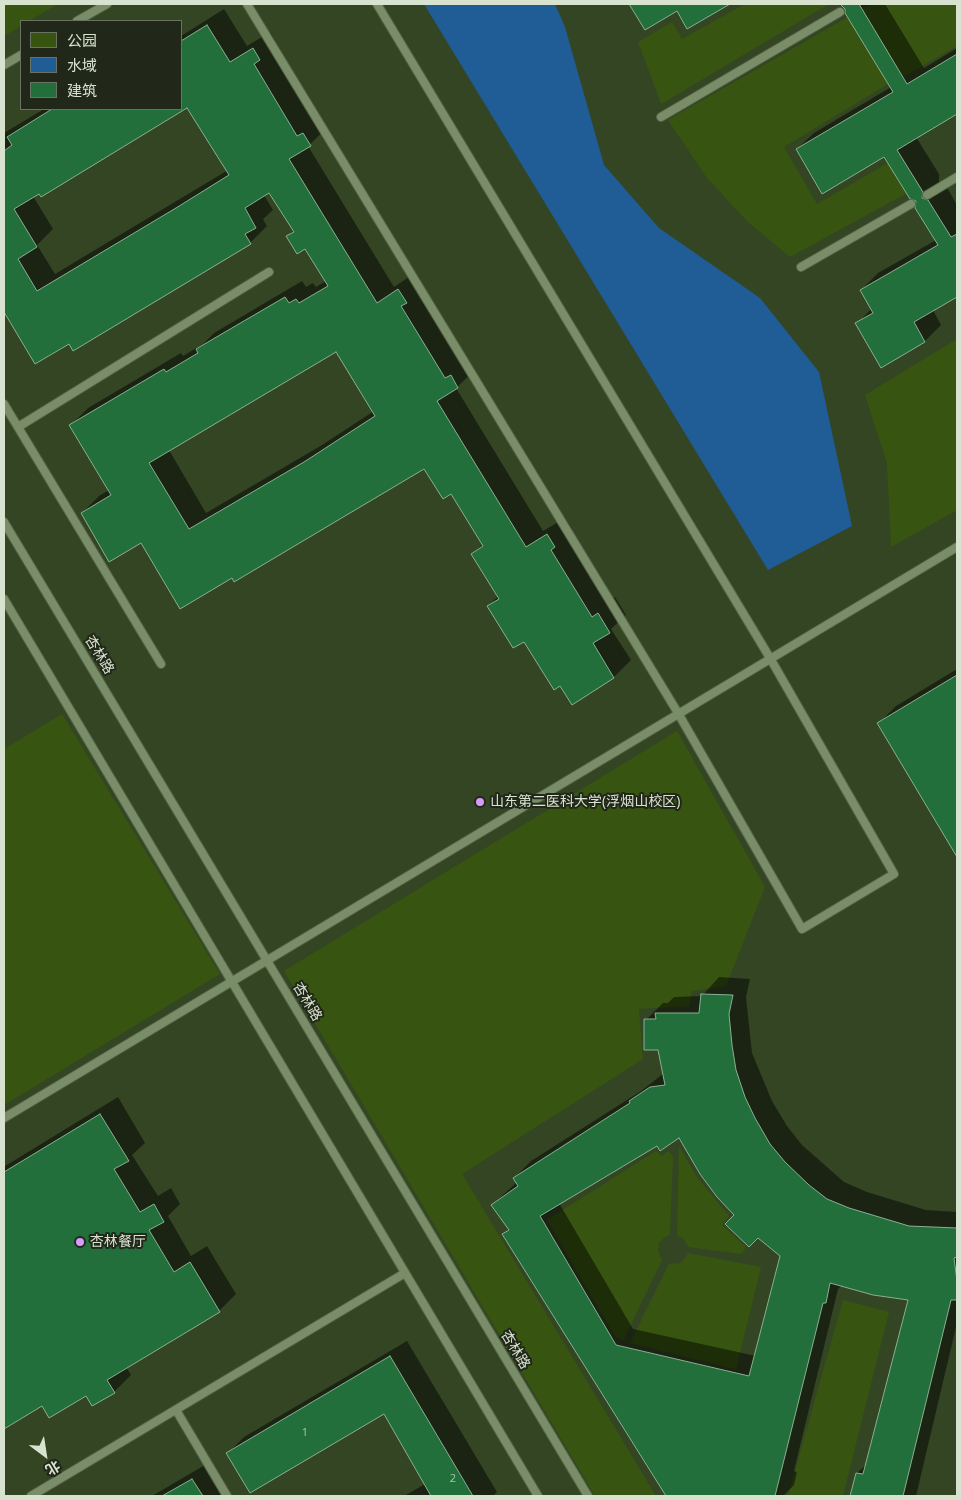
<!DOCTYPE html>
<html>
<head>
<meta charset="utf-8">
<style>
	body { margin:0 }
	#map { position:relative; width:961px; height:1500px; overflow:hidden; background:#344524; font-family:"Open Sans","Noto Sans SC",sans-serif }
	canvas { display:block }
	.frame { position:absolute; inset:0; border:5px solid #d8e3cf; pointer-events:none }
	.legend { position:absolute; left:20px; top:20px; width:162px; height:90px; box-sizing:border-box; background:#21281a; border:1px solid #6a7362; margin:0; padding:6px 9px; list-style:none; font-size:15px; color:#d8e3cf }
	.legend li { display:flex; align-items:center; gap:10px; height:25px }
	.legend b { width:25px; border:1px solid #6a7362 }
	.north { position:absolute; left:20px; top:1430px; width:50px; height:50px; -webkit-text-stroke:4px #21281a; paint-order:stroke; rotate:149deg; font-size:14px; font-weight:700; line-height:20px; text-align:center; color:#d8e3cf }
	.north::after { content:''; display:block; margin:auto; width:18px; height:22px; background:#d8e3cf; clip-path:polygon(50% 0,100% 100%,50% 72%,0 100%) }
</style>
</head>
<body>
<div id="map">
<canvas width="961" height="1500"></canvas>
<div class="frame"></div>
<ul class="legend">
<li><b style="height:14px;background:#375510"></b>公园</li>
<li><b style="height:14px;background:#205c95"></b>水域</li>
<li><b style="height:14px;background:#226f3c"></b>建筑</li>
</ul>
<div class="north">北</div>
</div>
<script>
const ctx = document.querySelector('canvas').getContext('2d');
ctx.lineJoin = 'round';
function fill(path, color) { ctx.fillStyle = color; ctx.fill(path, 'evenodd'); }
const toPath = rows => new Path2D(rows.map(r => 'M' + r).join(''));
function strokePath(path, color, width, dash) { ctx.strokeStyle = color; ctx.lineWidth = width; ctx.lineCap = dash ? 'butt' : 'round'; ctx.setLineDash(dash || []); ctx.stroke(path); }
function label(font, color, halo, rows, align = 'center') {
  ctx.font = font + ' "Open Sans","Noto Sans SC",sans-serif'; ctx.lineWidth = 4; ctx.setLineDash([]); ctx.textBaseline = 'middle'; ctx.strokeStyle = halo; ctx.fillStyle = color; for (const [text, x, y, turn = 0] of rows) {
    ctx.save(); ctx.translate(x, y); ctx.rotate((+turn || 0) * Math.PI / 180); ctx.textAlign = isNaN(turn) ? turn : align; if (halo) ctx.strokeText(text, 0, 0); ctx.fillText(text, 0, 0); ctx.restore();
  }
}
fill(toPath([
	[4,4,58,4,29,21,21,21,21,26,4,36],
	[745,4,829,4,661,104,638,42,672,22,682,39],
	[871,4,957,4,957,46,903,77,862,9],
	[848,17,888,84,784,147,817,204,888,163,907,193,790,257,748,222,707,178,668,120],
	[957,339,957,510,891,547,887,463,865,395],
	[62,714,220,974,4,1105,4,749],
	[677,731,765,887,726,986,692,991,689,1006,639,1009,643,1059,462,1174,656,1496,595,1496,284,971],
	[679,1146,696,1176,729,1216,722,1225,746,1247,742,1254,688,1247,684,1239,677,1235],
	[656,1151,661,1156,669,1151,673,1158,670,1235,665,1237,659,1243,658,1251,662,1260,623,1341,615,1336,547,1220],
	[688,1253,761,1267,736,1369,630,1343,669,1264,680,1263,686,1257],
	[843,1300,889,1312,843,1496,788,1496]
]), '#375510');
fill(toPath([
	[424,4,555,4,565,27,604,165,659,228,760,298,819,372,852,526,768,570]
]), '#205c95');
fill(toPath([
	[631,4,728,4,688,27,677,9,645,28],
	[841,4,885,4,924,68,957,48,957,113,916,137,939,174,939,182,945,184,957,205,957,295,933,310,941,325,925,341,857,324,872,308,861,290,878,273,936,240,917,200,885,155,797,149,814,133,891,87,846,8],
	[224,9,247,46,270,32,276,42,271,47,314,120,320,117,327,128,308,146,394,287,415,273,423,285,418,290,463,362,468,359,475,370,456,388,543,531,565,518,572,529,568,533,609,601,615,597,626,615,611,629,631,660,614,677,560,684,524,640,488,606,498,596,472,554,483,544,452,493,424,467,232,577,142,541,82,513,99,496,109,490,71,425,88,408,181,353,183,356,203,344,214,333,302,281,306,287,313,283,316,287,326,281,305,247,288,236,294,230,270,191,264,195,273,210,263,219,267,226,250,243,35,363,4,310,4,133,44,109,181,109,181,36],
	[187,106,228,170,55,274,37,245,53,229,33,196],
	[336,350,374,411,322,445,206,513,169,450],
	[957,669,957,855,879,723,896,706],
	[719,977,750,979,746,997,752,1053,772,1101,787,1126,802,1145,844,1182,867,1192,926,1210,957,1212,957,1323,916,1496,851,1496,857,1473,867,1464,909,1299,842,1285,838,1289,794,1471,797,1472,794,1485,783,1496,755,1496,749,1494,746,1496,668,1496,504,1234,509,1228,492,1205,517,1182,514,1178,531,1161,641,1091,664,1073,659,1048,646,1020,663,1003,668,1003,674,997,702,996],
	[679,1136,736,1214,782,1255,756,1356,633,1329,559,1203,657,1145],
	[118,1097,145,1143,132,1155,158,1196,171,1188,180,1204,168,1216,191,1256,207,1246,236,1294,219,1311,126,1367,131,1375,114,1392,86,1394,43,1405,4,1428,4,1163,5,1166],
	[407,1341,497,1492,493,1496,404,1496,425,1484,385,1412,228,1453,244,1437],
	[210,1462,230,1496,152,1496]
]), '#0007');
const building = toPath([
	[629,4,730,4,687,29,677,11,645,30,629,4],
	[840,4,859,4,907,84,957,54,957,114,897,150,923,192,922,198,928,200,951,237,957,234,957,297,914,322,925,342,881,368,855,323,873,313,860,290,938,245,915,208,916,201,910,199,884,157,822,194,796,149,893,92,845,13,845,9,840,4],
	[207,25,230,62,253,48,260,60,254,64,297,136,303,133,311,146,289,159,377,303,398,289,407,303,401,306,445,378,451,375,458,388,437,401,526,547,547,534,555,547,551,550,592,617,598,613,610,633,593,643,614,678,572,705,560,686,554,690,524,642,513,648,487,606,499,599,471,554,483,546,451,494,443,499,424,469,234,582,232,578,180,609,141,543,109,562,81,513,111,495,69,425,164,369,166,372,198,353,196,349,285,297,289,303,296,299,299,303,328,286,305,249,297,254,286,236,294,232,269,193,245,208,256,228,245,234,251,244,73,351,69,344,35,364,4,312,4,151,12,145,7,137,52,109,181,109,181,41,207,25],
	[187,108,229,175,176,208,37,291,18,259,37,247,14,209,39,194,41,197,187,108],
	[336,352,375,416,304,462,189,529,149,463,336,352],
	[957,675,957,857,877,723,957,675],
	[701,994,733,995,729,1014,732,1045,736,1070,745,1097,755,1118,770,1144,785,1162,809,1185,827,1199,849,1208,909,1226,957,1228,957,1257,954,1258,957,1281,957,1300,951,1300,903,1496,850,1496,856,1473,863,1474,908,1300,873,1295,830,1283,826,1303,823,1303,775,1496,666,1496,502,1234,509,1230,491,1205,518,1186,513,1178,630,1103,629,1101,650,1087,665,1085,658,1050,644,1050,644,1019,656,1019,655,1013,699,1013,701,994],
	[679,1138,700,1174,717,1197,734,1215,725,1224,749,1247,758,1238,780,1256,749,1376,616,1345,540,1216,657,1146,660,1151,679,1138],
	[100,1114,129,1161,114,1169,140,1212,154,1204,164,1222,149,1230,174,1272,190,1262,220,1312,107,1380,115,1393,92,1406,86,1396,49,1418,42,1406,4,1429,4,1172,100,1114],
	[390,1356,473,1496,431,1496,384,1414,250,1493,226,1453,390,1356],
	[192,1479,203,1496,162,1496,192,1479]
]);
fill(building, '#226f3c');
strokePath(building, '#8aaf92', 1);
const service = toPath([
	[247,4,678,713,802,929,894,874,770,658,377,4],
	[77,21,107,4],
	[4,65,21,55],
	[661,117,840,12],
	[927,195,957,177],
	[801,267,911,204],
	[4,404,161,664],
	[18,427,269,272],
	[4,522,588,1496],
	[4,599,538,1496],
	[4,1118,957,547],
	[176,1410,227,1496],
	[31,1496,405,1273]
]);
strokePath(service, '#546245', 10);
strokePath(service, '#7a8d69', 8);
for (const [x, y, r, color] of [
	[480,802,5,"#d49cfb"],
	[80,1242,5,"#d49cfb"]
]) { const dot = new Path2D(); dot.arc(x, y, r, 0, 2 * Math.PI); ctx.fillStyle = color; ctx.fill(dot); strokePath(dot, '#21281a', 2); }
label('11px', '#aac6aa', null, [
	["1",305,1433],
	["2",453,1479]
]);
label('14px', '#d8e3cf', '#21281a', [
	["杏林路",99,655,59],
	["杏林路",307,1002,59],
	["杏林路",515,1350,59]
]);
label('14px', '#d8e3cf', '#21281a', [
	["山东第二医科大学(浮烟山校区)",490,802],
	["杏林餐厅",90,1242]
], 'left');
</script>
</body>
</html>
